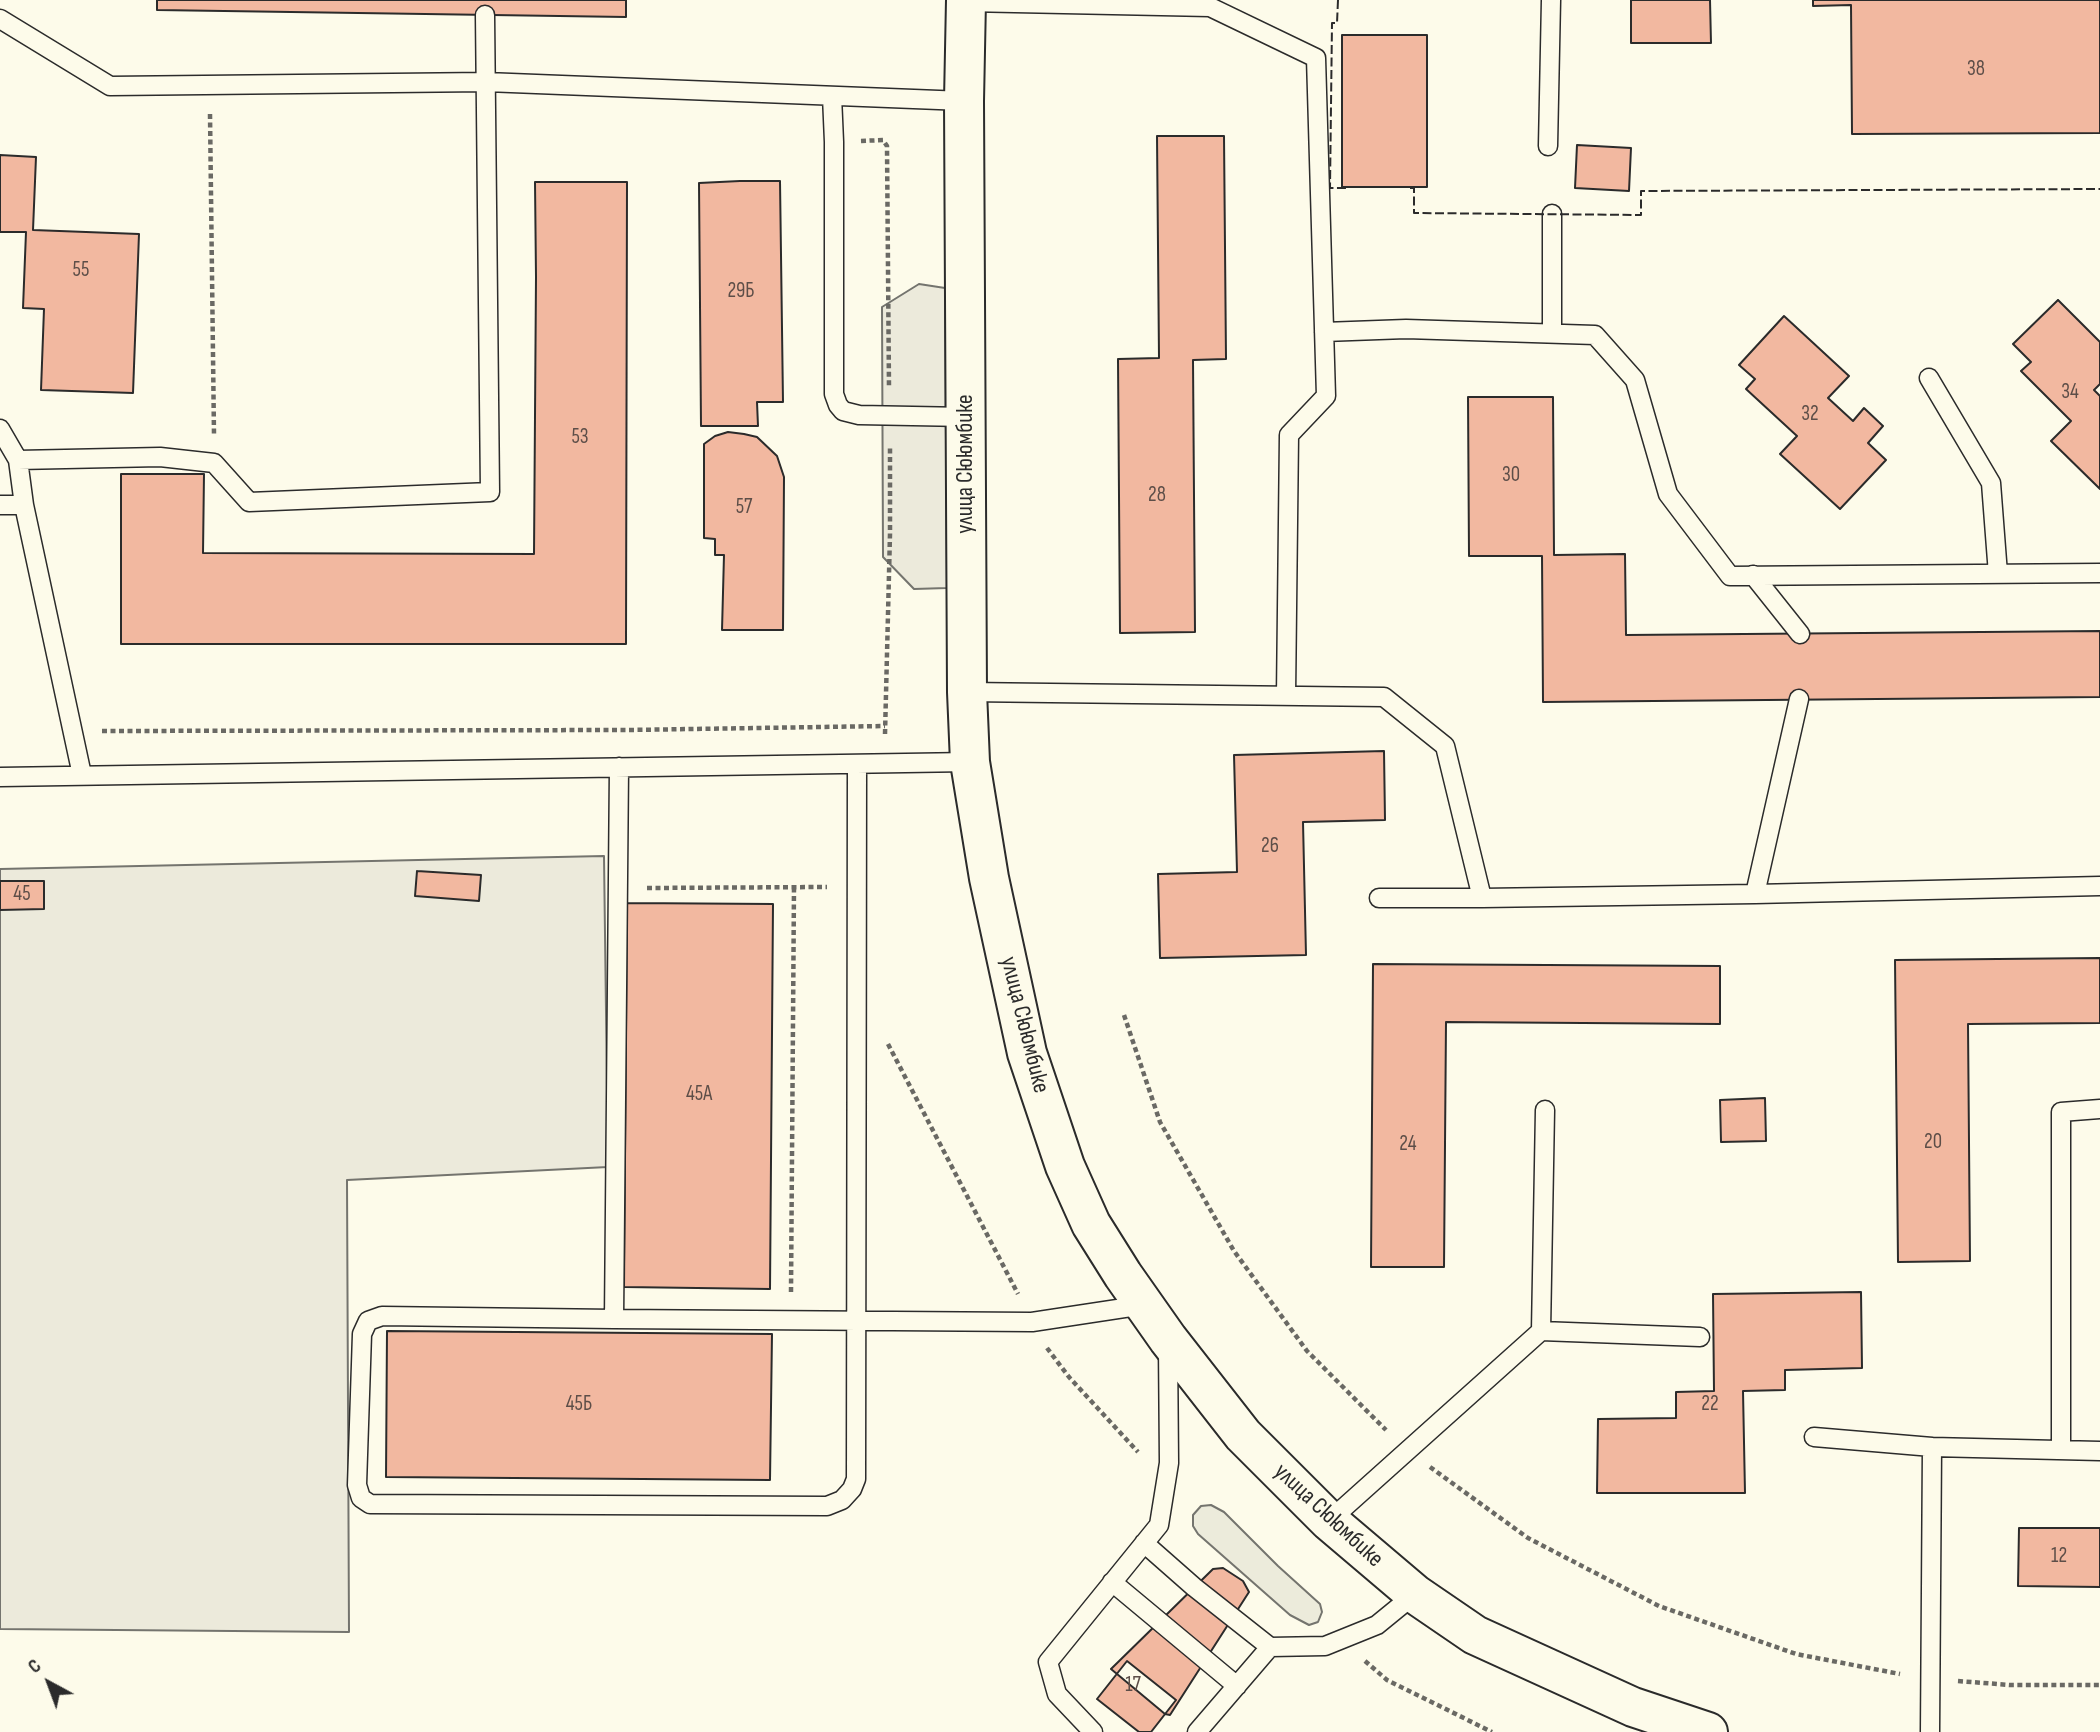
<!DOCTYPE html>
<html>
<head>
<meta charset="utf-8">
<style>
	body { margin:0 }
	#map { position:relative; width:2100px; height:1732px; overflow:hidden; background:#fdfbea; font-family:"Sofia Sans Condensed",sans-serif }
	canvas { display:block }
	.north { position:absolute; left:14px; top:1648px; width:70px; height:70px; -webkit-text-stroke:5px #fdfbea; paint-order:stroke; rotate:319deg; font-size:19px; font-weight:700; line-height:28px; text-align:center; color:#2b2b2b }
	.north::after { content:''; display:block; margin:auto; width:24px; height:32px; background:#2b2b2b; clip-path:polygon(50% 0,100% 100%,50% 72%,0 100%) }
</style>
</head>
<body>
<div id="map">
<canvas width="2100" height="1732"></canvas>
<div class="north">С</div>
</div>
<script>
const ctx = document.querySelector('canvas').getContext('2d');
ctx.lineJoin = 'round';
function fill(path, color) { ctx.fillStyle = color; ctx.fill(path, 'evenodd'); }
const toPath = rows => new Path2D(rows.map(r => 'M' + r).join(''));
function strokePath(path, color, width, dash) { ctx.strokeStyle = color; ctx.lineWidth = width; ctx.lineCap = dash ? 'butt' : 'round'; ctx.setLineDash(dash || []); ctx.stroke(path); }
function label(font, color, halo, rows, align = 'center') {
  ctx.font = font + ' "Sofia Sans Condensed",sans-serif'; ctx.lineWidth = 5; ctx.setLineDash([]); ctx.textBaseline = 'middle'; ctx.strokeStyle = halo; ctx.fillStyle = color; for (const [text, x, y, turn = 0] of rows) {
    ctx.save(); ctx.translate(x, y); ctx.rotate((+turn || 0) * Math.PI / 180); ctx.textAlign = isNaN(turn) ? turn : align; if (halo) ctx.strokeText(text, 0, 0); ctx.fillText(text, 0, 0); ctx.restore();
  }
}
const green = toPath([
	[1211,1505,1224,1512,1278,1566,1320,1604,1322,1612,1318,1622,1309,1625,1290,1615,1198,1534,1193,1526,1193,1515,1201,1506,1211,1505]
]);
fill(green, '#ecebdb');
strokePath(green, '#74746e', 2);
const parking = toPath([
	[919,284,945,288,947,588,914,589,883,557,882,307,919,284],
	[604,856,608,1167,347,1180,349,1632,0,1629,0,869,604,856]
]);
fill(parking, '#eceadb');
strokePath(parking, '#74746e', 2);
const building = toPath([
	[157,0,626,0,626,17,157,10,157,0],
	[1631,0,1710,0,1711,43,1631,43,1631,0],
	[1813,0,2100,0,2100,133,1852,134,1851,5,1813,6,1813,0],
	[1342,35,1427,35,1427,187,1342,187,1342,35],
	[1157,136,1224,136,1226,359,1193,360,1195,632,1120,633,1118,359,1159,358,1157,136],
	[1577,145,1631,148,1629,191,1575,188,1577,145],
	[0,155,36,157,33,230,139,234,133,393,41,390,44,309,23,308,26,232,0,232,0,155],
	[740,181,780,181,783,402,757,402,758,426,701,426,699,183,740,181],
	[535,182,627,182,626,644,121,644,121,474,204,474,203,553,534,554,536,277,535,182],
	[2058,300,2100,342,2100,384,2094,390,2100,396,2100,489,2051,441,2071,421,2021,371,2031,362,2013,344,2058,300],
	[1784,316,1849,376,1828,398,1853,421,1864,408,1883,426,1868,443,1886,460,1840,509,1780,454,1797,436,1746,389,1755,379,1739,365,1784,316],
	[1468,397,1553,397,1554,555,1625,554,1626,635,2100,631,2100,697,1543,702,1542,556,1469,556,1468,397],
	[728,432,744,434,757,437,777,456,784,477,783,630,722,630,724,555,715,555,715,539,704,538,704,444,715,436,728,432],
	[1384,751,1385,820,1303,822,1306,955,1160,958,1158,874,1237,872,1234,755,1384,751],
	[417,871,481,875,479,901,415,896,417,871],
	[0,881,44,881,44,909,0,910,0,881],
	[627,903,773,904,770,1289,624,1287,627,903],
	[2100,958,2100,1023,1968,1024,1970,1261,1898,1262,1895,960,2100,958],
	[1373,964,1720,966,1720,1024,1446,1022,1444,1267,1371,1267,1373,964],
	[1765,1098,1766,1141,1721,1142,1720,1100,1765,1098],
	[1861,1292,1862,1368,1785,1370,1785,1390,1743,1391,1745,1493,1597,1493,1598,1419,1676,1418,1676,1392,1714,1391,1713,1294,1861,1292],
	[387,1331,772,1334,770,1480,386,1477,387,1331],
	[2019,1528,2100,1528,2100,1587,2018,1586,2019,1528],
	[1223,1568,1243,1581,1249,1592,1170,1715,1165,1714,1111,1669,1213,1569,1223,1568],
	[1127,1661,1176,1700,1151,1732,1139,1732,1097,1699,1127,1661]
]);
fill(building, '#f2b8a0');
strokePath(building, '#2b2b2b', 2);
const lane = toPath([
	[966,2,1210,7,1316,58,1326,396,1289,435,1286,696],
	[0,19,110,86,486,82,964,101],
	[832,96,834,142,834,394,838,405,843,411,859,415,966,417],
	[1548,146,1551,0],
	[1324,332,1406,329,1595,335,1635,380,1668,494,1730,576,2100,573],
	[1552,333,1552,214],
	[1929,378,1991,483,1998,574],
	[0,429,18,460],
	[0,505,24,505,82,775],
	[24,505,18,460,160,457,214,463,249,502,490,492,485,15],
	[1753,575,1800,634],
	[967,692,1384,697,1445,746,1482,898,1755,894,2100,886],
	[619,767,614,1319,1032,1322,1144,1305],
	[0,777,970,762],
	[1755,894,1799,699],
	[1379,898,1482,898],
	[614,1319,382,1316,368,1321,362,1334,357,1485,361,1498,370,1504,827,1506,842,1500,852,1489,856,1479,857,764],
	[1541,1331,1700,1337],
	[1814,1437,1932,1447],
	[2061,1450,2061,1112,2100,1109],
	[1329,1521,1541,1331,1545,1110],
	[1144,1543,1194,1587,1270,1647,1325,1646,1377,1625,1415,1594],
	[1112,1582,1237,1686],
	[1093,1732,1057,1694,1048,1662,1159,1525,1169,1463,1168,1346],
	[1197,1732,1270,1647],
	[1930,1732,1932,1447,2100,1451]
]);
const secondary = toPath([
	[966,0,964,101,967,692,970,762,989,878,1027,1053,1065,1166,1091,1224,1123,1275,1168,1339,1243,1435,1329,1521,1415,1594,1475,1635,1633,1707,1708,1732]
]);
strokePath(lane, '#2b2b2b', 21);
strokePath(secondary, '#2b2b2b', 42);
strokePath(toPath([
	[210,114,214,435],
	[861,141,883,140,887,146,889,388],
	[102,731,628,730,885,726],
	[885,734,890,534,890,445],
	[647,888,827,887],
	[1124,1015,1160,1122,1234,1251,1307,1351,1386,1430],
	[888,1044,1018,1294],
	[791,1292,794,887],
	[1047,1348,1069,1377,1138,1452],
	[1430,1467,1528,1538,1659,1606,1796,1654,1900,1674],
	[1365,1661,1387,1680,1492,1732],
	[1958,1681,2010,1685,2100,1685]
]), '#6a6964', 4.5, [5, 3.5]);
strokePath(lane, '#fdfbea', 18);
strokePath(secondary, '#fdfbea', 38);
strokePath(toPath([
	[1338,0,1337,23,1332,23,1330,188,1347,188],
	[1410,188,1414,188,1414,213,1641,215,1641,191,2100,189]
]), '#2b2b2b', 2, [9, 3.5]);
label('21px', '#5d4e48', null, [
	["38",1976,70],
	["55",81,271],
	["29Б",741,292],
	["34",2070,393],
	["32",1810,415],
	["53",580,438],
	["30",1511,476],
	["28",1157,496],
	["57",744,508],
	["26",1270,847],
	["45",22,895],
	["45А",699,1095],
	["20",1933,1143],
	["24",1408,1145],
	["45Б",579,1405],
	["22",1710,1405],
	["12",2059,1557],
	["17",1133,1686]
]);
label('24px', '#2b2b2b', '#fdfbea', [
	["улица Сююмбике",966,464,-90],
	["улица Сююмбике",1024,1025,76],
	["улица Сююмбике",1328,1516,43]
]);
</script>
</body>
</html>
